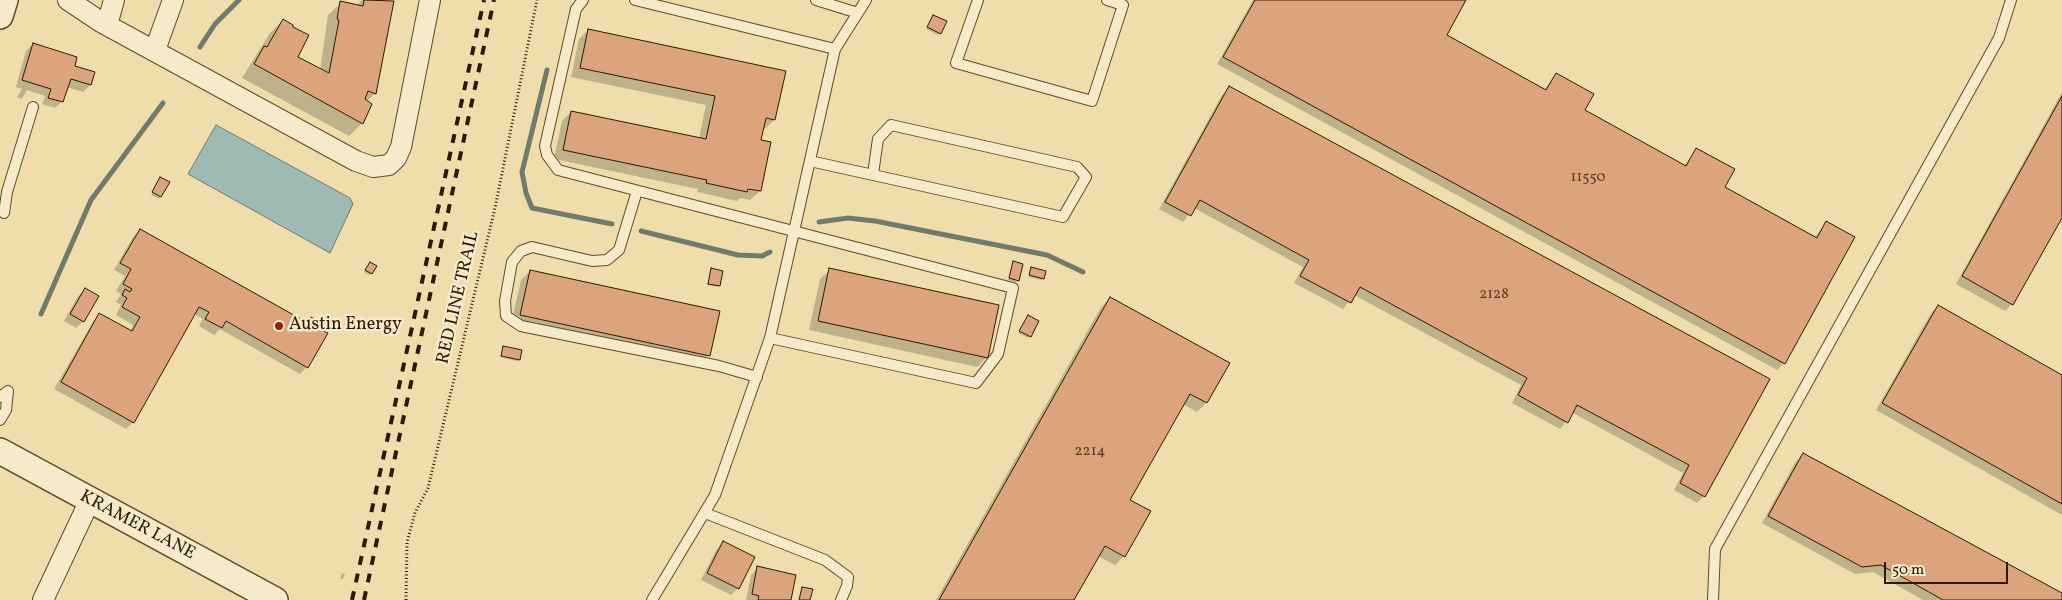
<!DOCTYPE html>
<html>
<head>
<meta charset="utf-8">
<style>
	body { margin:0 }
	#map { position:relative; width:2062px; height:600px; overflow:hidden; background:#efdeac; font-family:Vollkorn,serif }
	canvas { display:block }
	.scale { position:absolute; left:1884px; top:562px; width:124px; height:22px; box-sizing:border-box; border:2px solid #2c1905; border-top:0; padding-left:6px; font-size:15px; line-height:18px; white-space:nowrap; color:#2c1905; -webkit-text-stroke:4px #f5eac9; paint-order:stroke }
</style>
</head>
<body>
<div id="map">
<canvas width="2062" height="600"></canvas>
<div class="scale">50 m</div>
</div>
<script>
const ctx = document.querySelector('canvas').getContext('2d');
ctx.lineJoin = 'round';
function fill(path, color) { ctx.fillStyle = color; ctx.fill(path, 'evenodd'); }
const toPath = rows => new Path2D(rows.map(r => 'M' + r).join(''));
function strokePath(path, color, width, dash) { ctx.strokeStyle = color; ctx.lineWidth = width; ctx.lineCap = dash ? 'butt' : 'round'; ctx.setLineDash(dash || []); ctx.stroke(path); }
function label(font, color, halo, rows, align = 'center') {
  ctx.font = font + ' Vollkorn,serif'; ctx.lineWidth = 5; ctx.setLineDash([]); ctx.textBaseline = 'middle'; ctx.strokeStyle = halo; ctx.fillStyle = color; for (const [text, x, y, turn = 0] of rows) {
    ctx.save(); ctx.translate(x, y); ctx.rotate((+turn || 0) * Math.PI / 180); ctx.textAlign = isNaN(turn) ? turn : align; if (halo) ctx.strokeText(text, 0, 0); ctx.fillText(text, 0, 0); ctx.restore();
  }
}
const water = toPath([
	[216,125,350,198,353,204,330,253,188,174,216,125]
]);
fill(water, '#9dbab3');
strokePath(water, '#707a6d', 1);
fill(toPath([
	[362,0,392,2,375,93,366,102,362,123,349,136,242,78,270,33,283,20,297,58,320,70,328,15,341,3,356,6],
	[1253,0,1464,0,1445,35,1544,90,1556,74,1583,111,1684,166,1696,150,1723,188,1814,238,1826,223,1853,238,1784,363,1777,370,1217,64],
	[933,16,940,33,938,35,926,29],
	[588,30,774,120,765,129,762,128,759,141,760,191,750,200,740,198,737,201,697,192,698,189,554,159,562,121,571,112,699,139,706,105,571,77,579,39],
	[33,44,73,66,94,73,90,85,83,92,67,87,62,101,55,108,42,104,45,96,27,90,22,99,17,97,22,89,16,87,26,51],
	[1229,88,1768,380,1704,496,1697,503,1674,490,1683,473,1573,413,1560,429,1512,403,1521,385,1354,295,1343,309,1294,283,1303,267,1194,208,1183,222,1159,209,1222,95],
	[2062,92,2062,215,2012,304,2005,311,1956,284],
	[160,178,160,197,159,199,151,195],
	[140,230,306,324,312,318,307,367,300,374,220,329,214,335,199,326,203,319,194,314,133,422,126,429,54,389,93,322,100,315,130,332,133,325,116,315,121,305,116,302,121,294,116,291,125,276,114,270,133,237],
	[370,263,371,273,369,275,364,272],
	[1014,263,1018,280,1016,282,1008,280],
	[1032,268,1043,279,1041,280,1028,277],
	[711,270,719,285,717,287,707,285],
	[830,270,987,357,977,367,809,330,820,279],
	[530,271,709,355,699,365,511,324,521,280],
	[85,289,83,321,76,328,64,321,78,296],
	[1110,298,1206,403,1197,412,1183,404,1129,501,1124,556,1115,565,1098,556,1073,600,936,600,1101,307],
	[1938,306,2062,376,2062,515,1876,410,1931,313],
	[1027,318,1030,336,1028,338,1018,333],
	[504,347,519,359,517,361,500,357],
	[1803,454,2062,595,2062,600,1923,600,1873,572,1855,574,1762,523,1796,461],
	[723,543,738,588,731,595,701,580,716,550],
	[758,568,789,600,746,600,751,575],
	[342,573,345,574,343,579,340,579]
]), '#0003');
strokePath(toPath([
	[200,47,215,24,239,0],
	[547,70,522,172,526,193,532,208,612,224],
	[819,222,848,218,875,221,1047,255,1083,272],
	[641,231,738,255,762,256,770,252],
	[41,314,91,200,163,103]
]), '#707a6d', 5);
const building = toPath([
	[364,0,394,1,376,94,368,91,365,99,372,104,363,124,254,64,264,46,267,47,283,19,293,25,293,27,309,35,298,57,329,73,339,20,337,19,340,1,363,6,364,0],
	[1255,0,1466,0,1447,35,1546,90,1556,73,1594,94,1585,110,1686,166,1696,148,1735,169,1725,187,1817,238,1826,221,1855,237,1785,364,1223,57,1255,0],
	[933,15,947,21,941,34,927,27,933,15],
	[588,29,786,71,775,120,766,118,761,140,771,142,761,191,748,189,747,192,706,183,707,180,563,150,571,111,706,139,715,96,580,68,588,29],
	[33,43,77,57,75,66,95,72,91,85,71,79,63,102,48,98,51,89,22,80,33,43],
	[1229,86,1770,379,1705,497,1680,483,1689,465,1577,405,1568,423,1518,395,1527,378,1360,287,1351,303,1300,276,1309,260,1200,200,1191,216,1165,202,1229,86],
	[2062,96,2062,218,2013,305,1962,276,2062,96],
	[160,177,170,182,161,197,152,192,160,177],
	[140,229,308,323,311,317,324,324,321,330,328,333,308,368,226,321,222,328,205,319,209,312,199,307,134,423,61,382,99,313,132,331,140,317,122,307,127,298,122,295,125,289,130,292,132,289,123,284,131,269,120,263,140,229],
	[1013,261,1023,264,1019,281,1009,278,1013,261],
	[370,262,377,266,372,274,365,270,370,262],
	[1031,267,1046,271,1044,279,1029,275,1031,267],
	[711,268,723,271,720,286,708,284,711,268],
	[829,268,999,305,988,358,818,321,829,268],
	[530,270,720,311,710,356,520,315,530,270],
	[85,288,99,296,84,322,70,314,85,288],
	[1110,297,1230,363,1207,403,1190,394,1130,500,1151,511,1125,557,1105,546,1074,600,939,600,1110,297],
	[1938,305,2062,375,2062,504,1882,403,1938,305],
	[1028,315,1039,321,1031,337,1019,331,1028,315],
	[503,346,522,350,520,360,501,356,503,346],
	[1803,453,2062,593,2062,600,1943,600,1881,565,1862,567,1768,516,1803,453],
	[723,541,755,557,739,589,707,573,723,541],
	[757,566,796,575,791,600,758,600,759,596,752,594,757,566],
	[802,587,813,589,810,600,799,600,802,587]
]);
fill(building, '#dca47d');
strokePath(building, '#2c1905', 1);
const service = toPath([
	[583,0,576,9,545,146,547,155,558,170,1013,288,998,354,976,383,770,338],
	[635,0,835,49],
	[816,0,858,13],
	[978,0,956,63,1092,101,1123,5,1107,0],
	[810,161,1063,217,1086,177,1077,167,891,125,878,139,873,174],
	[637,191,619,250,607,260,592,261,532,247,521,251,512,262,505,301,506,316,521,326,719,366,757,377],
	[4,213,7,192,33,107],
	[0,397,8,391,6,410,0,420],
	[705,513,825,560,848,577,847,586,841,600],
	[652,600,715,495,770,338,835,49,866,0],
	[1713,600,1715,549,1999,38,2011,0]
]);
const minor = toPath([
	[68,0,101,22,356,161,373,167,389,165,396,158,401,147,430,0],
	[107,25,114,0],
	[155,50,173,0],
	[43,600,90,500]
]);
const tertiary = toPath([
	[0,16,5,0],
	[0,451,275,600]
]);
strokePath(service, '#5d4a2f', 12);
strokePath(minor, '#5d4a2f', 22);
strokePath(tertiary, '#5d4a2f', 28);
strokePath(toPath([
	[406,600,407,542,415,513,428,488,495,208,537,0]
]), '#2c1905', 3, [1, 2.5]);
strokePath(service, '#f5eac9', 10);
strokePath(minor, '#f5eac9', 20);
strokePath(tertiary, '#f5eac9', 25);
strokePath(toPath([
	[352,600,484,0],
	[364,600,494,0]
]), '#2c1905', 4, [9, 9]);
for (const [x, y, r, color] of [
	[279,326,5,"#8f2418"]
]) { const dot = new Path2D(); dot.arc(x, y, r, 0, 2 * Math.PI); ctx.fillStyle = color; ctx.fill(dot); strokePath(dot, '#f5eac9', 2); }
label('15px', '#583c23', null, [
	["11550",1588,178],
	["2128",1494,295],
	["2214",1090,452]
]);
label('18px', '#2c1905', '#f5eac9', [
	["RED LINE TRAIL",459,298,-77],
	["KRAMER LANE",137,526,28]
]);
label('18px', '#2c1905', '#f5eac9', [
	["Austin Energy",289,326]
], 'left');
</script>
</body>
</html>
